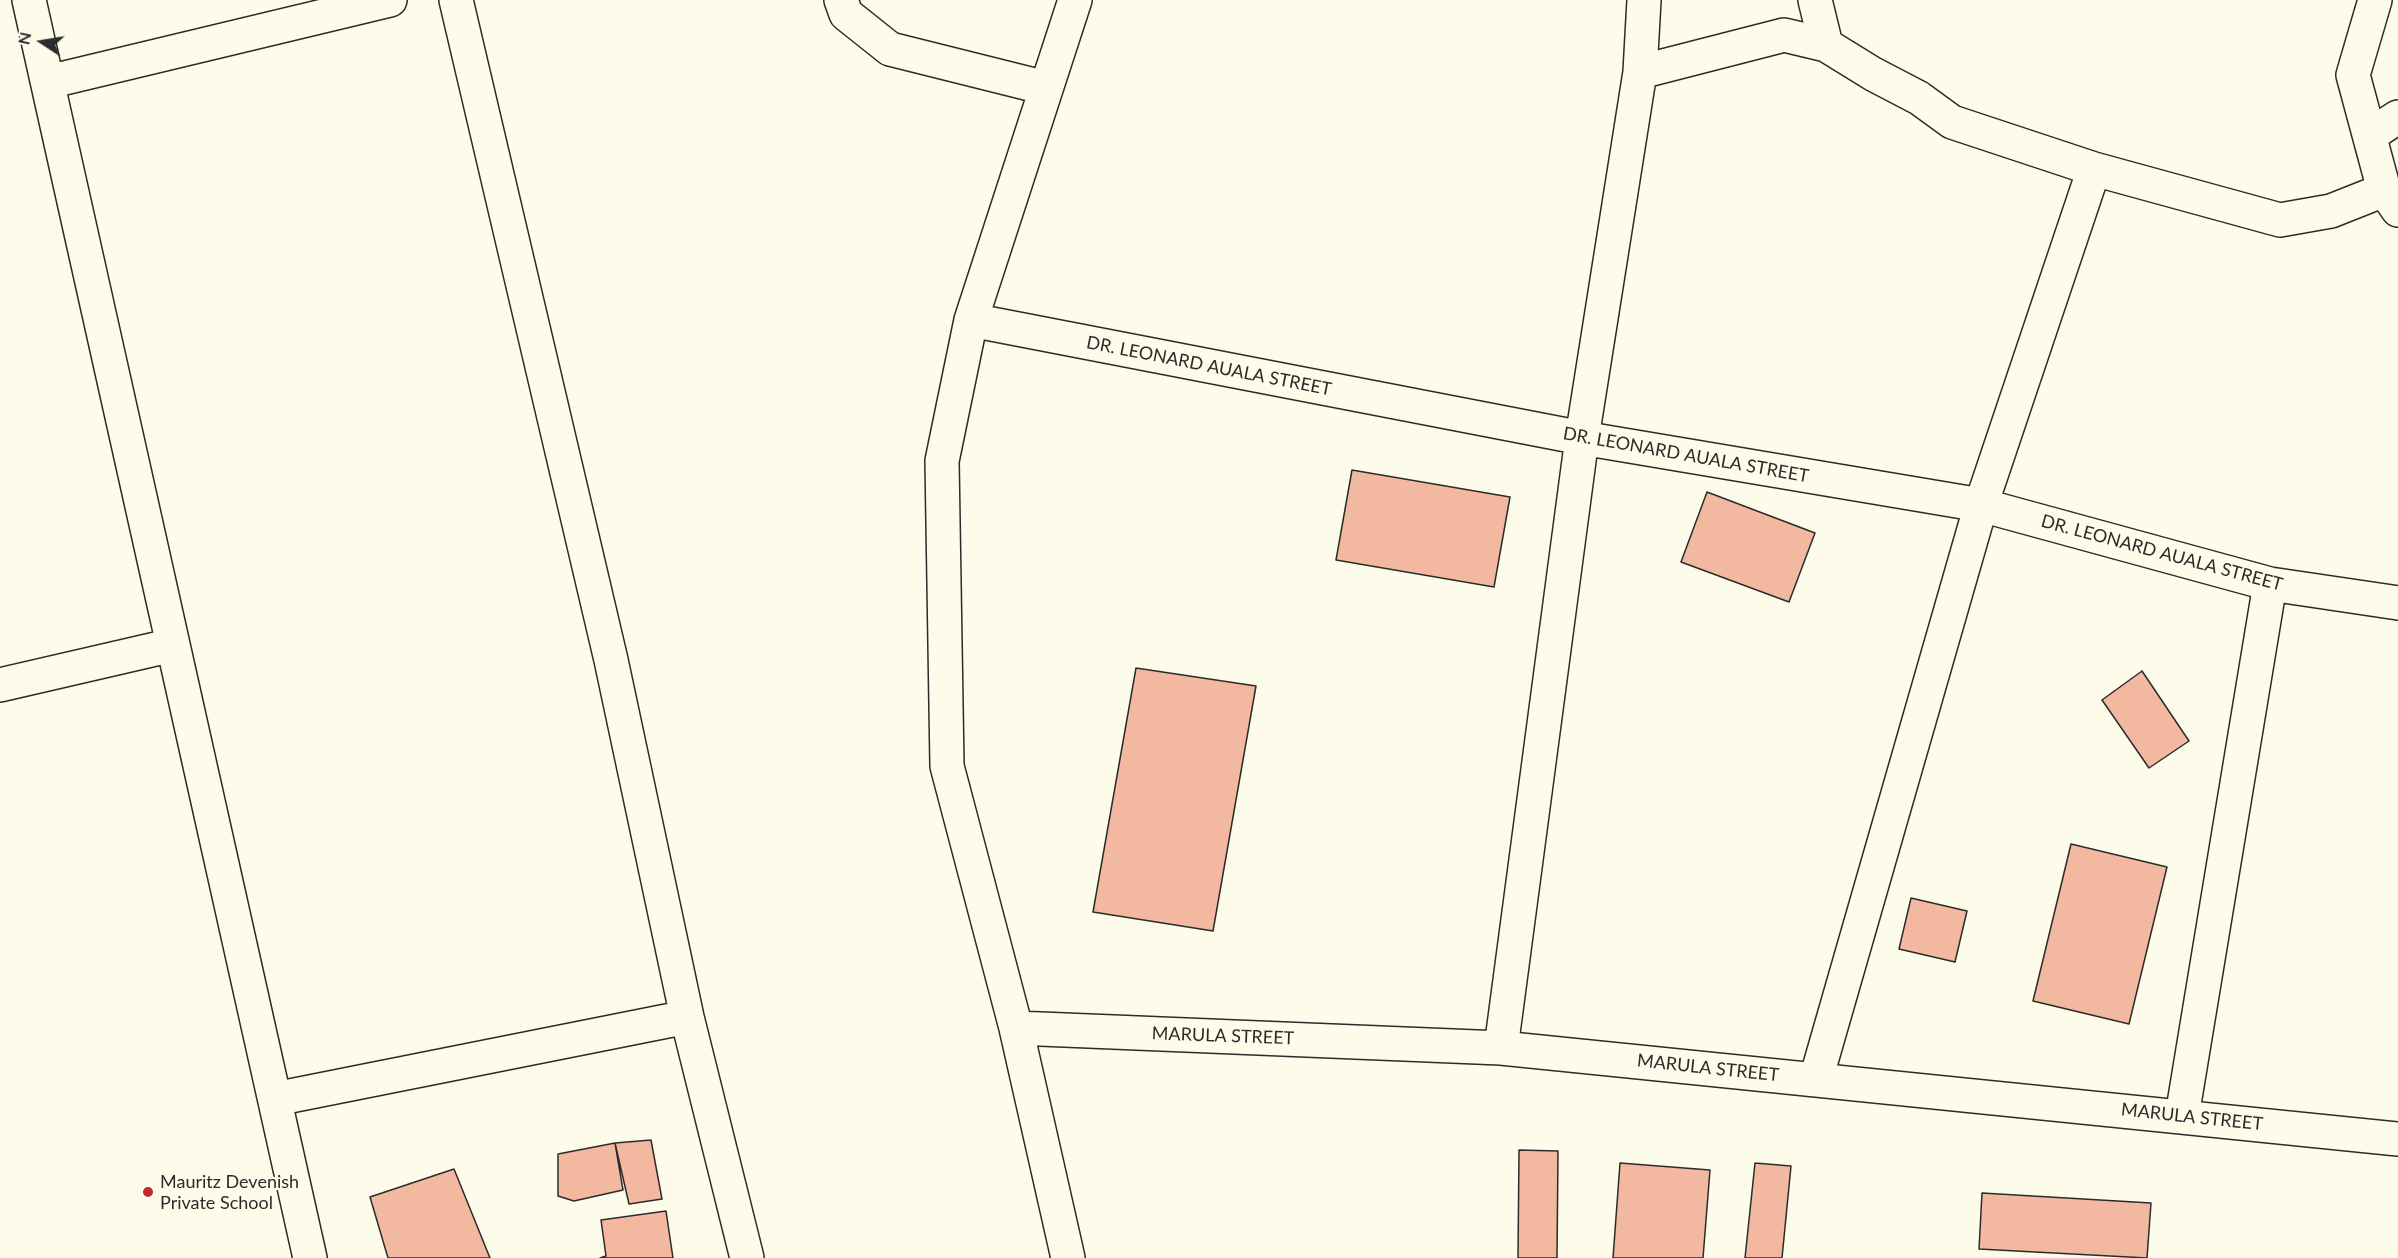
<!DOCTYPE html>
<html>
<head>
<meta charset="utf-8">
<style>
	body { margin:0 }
	#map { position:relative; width:2398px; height:1258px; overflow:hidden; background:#fdfbea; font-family:Lato,sans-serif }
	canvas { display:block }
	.north { position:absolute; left:12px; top:12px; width:60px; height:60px; -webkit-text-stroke:4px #fdfbea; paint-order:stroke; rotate:282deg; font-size:16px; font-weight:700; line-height:24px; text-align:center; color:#2b2b2b }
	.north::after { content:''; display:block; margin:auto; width:21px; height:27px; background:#2b2b2b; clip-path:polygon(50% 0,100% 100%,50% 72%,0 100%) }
</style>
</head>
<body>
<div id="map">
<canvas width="2398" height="1258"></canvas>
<div class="north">N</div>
</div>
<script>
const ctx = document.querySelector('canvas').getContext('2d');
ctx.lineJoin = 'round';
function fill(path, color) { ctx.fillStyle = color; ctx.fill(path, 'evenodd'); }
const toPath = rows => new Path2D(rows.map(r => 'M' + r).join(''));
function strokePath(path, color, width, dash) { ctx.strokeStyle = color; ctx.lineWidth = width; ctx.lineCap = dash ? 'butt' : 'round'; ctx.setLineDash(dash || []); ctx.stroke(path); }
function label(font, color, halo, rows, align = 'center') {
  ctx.font = font + ' Lato,sans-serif'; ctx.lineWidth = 4.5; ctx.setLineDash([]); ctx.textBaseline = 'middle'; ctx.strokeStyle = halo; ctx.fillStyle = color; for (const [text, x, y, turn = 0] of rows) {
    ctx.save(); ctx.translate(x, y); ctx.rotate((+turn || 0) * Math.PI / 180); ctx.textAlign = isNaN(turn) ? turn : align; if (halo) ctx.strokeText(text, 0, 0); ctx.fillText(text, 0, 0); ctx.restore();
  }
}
const building = toPath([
	[1352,470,1510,497,1494,587,1336,560,1352,470],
	[1707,492,1815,533,1789,602,1681,562,1707,492],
	[1136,668,1256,686,1213,931,1093,912,1136,668],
	[2142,671,2189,741,2149,768,2102,700,2142,671],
	[2071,844,2167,867,2129,1024,2033,1001,2071,844],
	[1911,898,1967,911,1955,962,1899,949,1911,898],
	[651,1140,662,1199,629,1204,615,1143,651,1140],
	[615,1143,623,1190,574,1201,558,1196,558,1154,615,1143],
	[1519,1150,1558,1151,1557,1258,1518,1258,1519,1150],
	[1620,1163,1710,1170,1703,1258,1613,1258,1620,1163],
	[1755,1163,1791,1166,1782,1258,1745,1258,1755,1163],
	[454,1169,490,1258,388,1258,370,1197,454,1169],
	[1982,1193,2151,1203,2147,1258,1979,1249,1982,1193],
	[666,1211,673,1258,600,1258,606,1256,601,1220,666,1211]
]);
fill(building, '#f2b8a0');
strokePath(building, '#2b2b2b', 1.5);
const street = toPath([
	[29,0,310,1258],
	[456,0,611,660,687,1017,747,1258],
	[841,0,846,14,890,49,1046,88],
	[1815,0,1826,45],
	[2375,0,2353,75,2384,190,2398,210],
	[1640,72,1784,35,1826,45,1873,74,1919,98,1952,122,2094,169,2280,220,2331,211,2384,190],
	[48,82,390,0],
	[2370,135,2398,117],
	[971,320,1582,438,1981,505,2270,584,2398,603],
	[0,685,173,645],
	[1016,1028,1501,1048,2398,1139],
	[1501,1048,1582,438,1640,72,1644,0],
	[1816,1079,1981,505,2094,169],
	[275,1099,687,1017],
	[2182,1116,2270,584],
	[1068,1258,1016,1028,947,766,942,461,971,320,1075,0]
]);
strokePath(street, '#2b2b2b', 36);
strokePath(street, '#fdfbea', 33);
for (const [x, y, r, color] of [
	[148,1192,6,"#c62828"]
]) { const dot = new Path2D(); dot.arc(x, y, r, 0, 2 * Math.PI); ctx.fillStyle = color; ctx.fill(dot); strokePath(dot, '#fdfbea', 2); }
label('18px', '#2b2b2b', '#fdfbea', [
	["DR. LEONARD AUALA STREET",1209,366,11],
	["DR. LEONARD AUALA STREET",1686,455,10],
	["DR. LEONARD AUALA STREET",2162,553,15],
	["MARULA STREET",1223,1036,2],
	["MARULA STREET",1708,1068,6],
	["MARULA STREET",2192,1117,6]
]);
label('18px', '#2b2b2b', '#fdfbea', [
	["Mauritz Devenish",160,1182],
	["Private School",160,1203]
], 'left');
</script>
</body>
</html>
